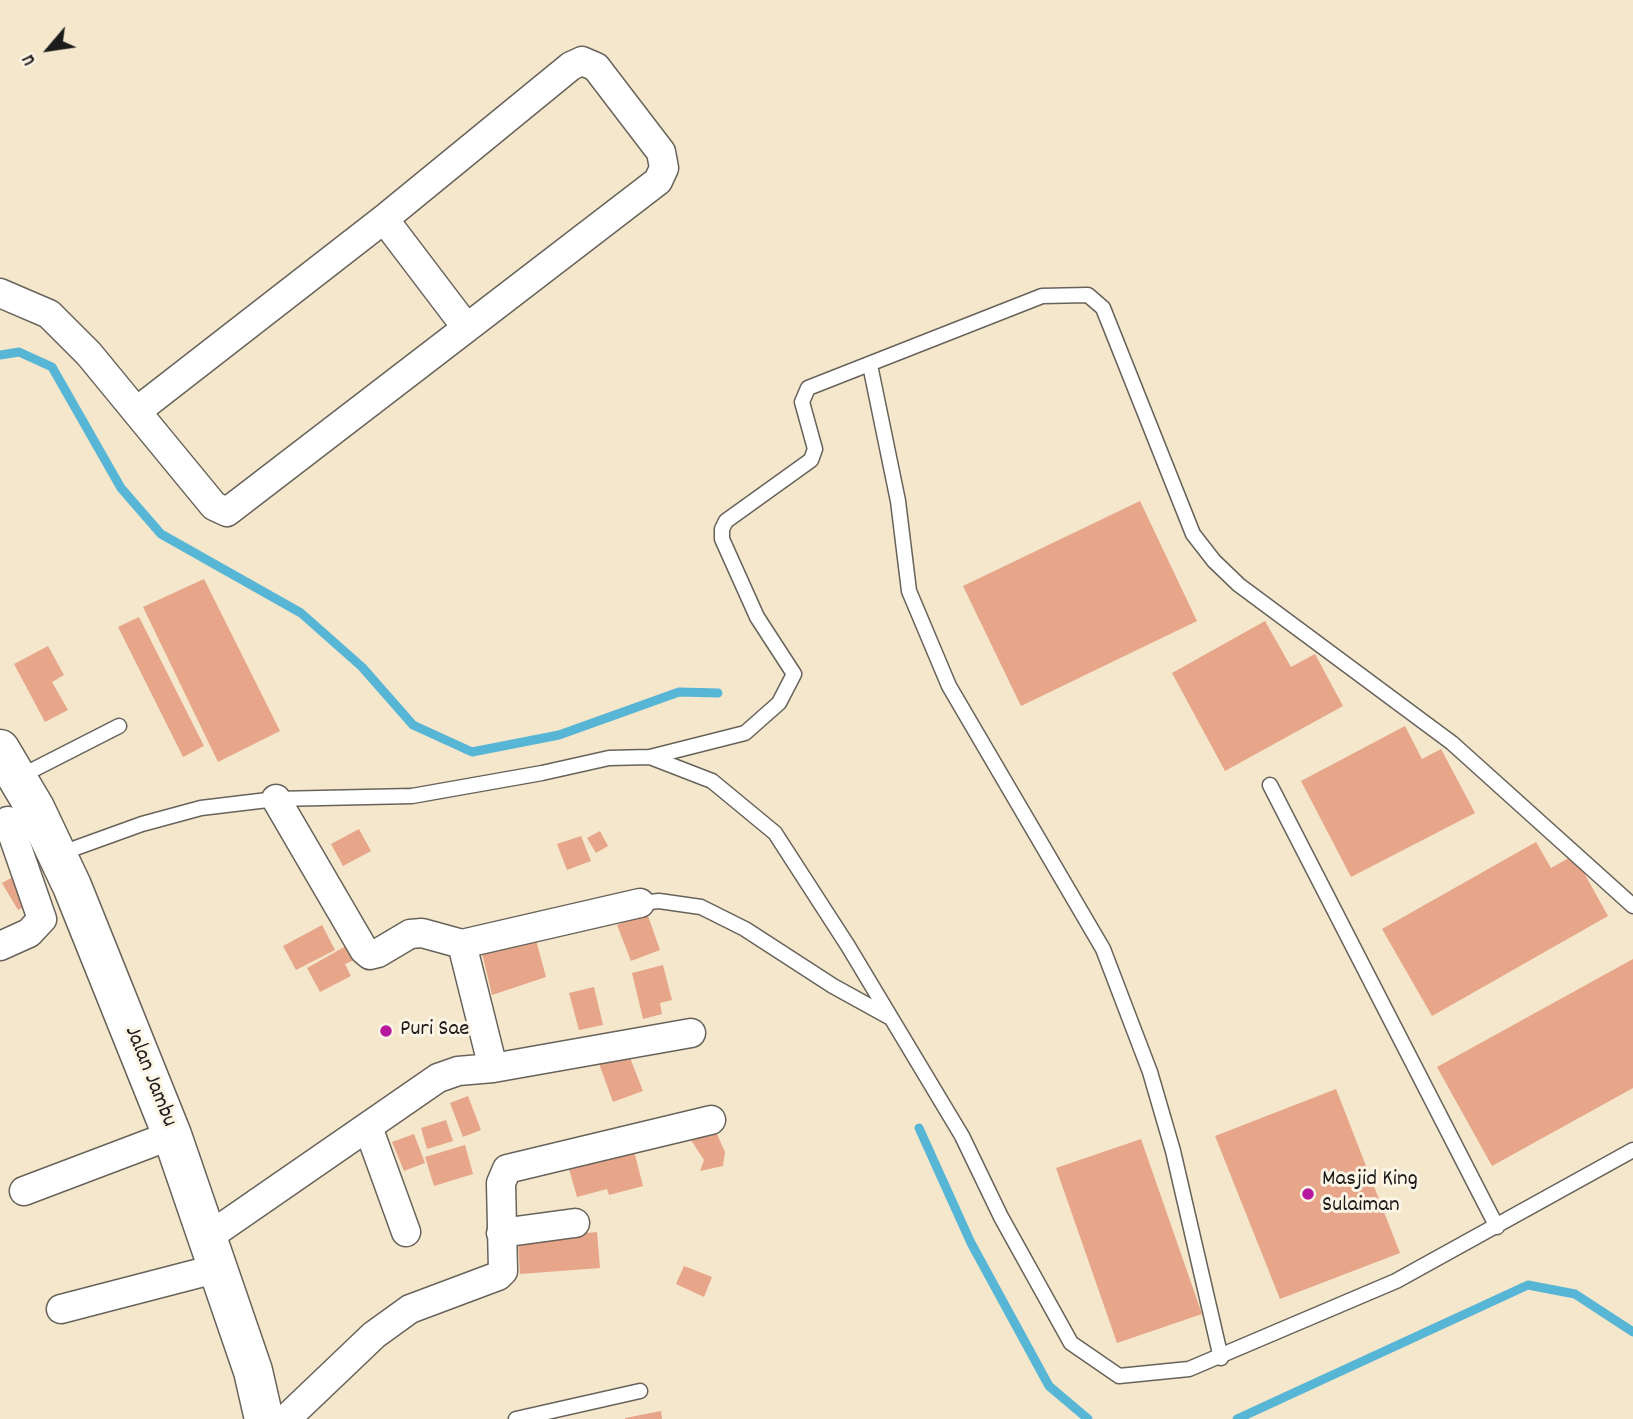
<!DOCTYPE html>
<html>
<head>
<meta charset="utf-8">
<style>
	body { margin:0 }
	#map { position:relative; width:1633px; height:1419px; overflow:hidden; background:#f4e7cc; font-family:Dekko,sans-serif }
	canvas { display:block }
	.north { position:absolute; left:14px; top:14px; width:70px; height:70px; -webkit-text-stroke:5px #fcf5e5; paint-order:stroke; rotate:241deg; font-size:19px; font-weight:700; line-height:28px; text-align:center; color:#1c1c1c }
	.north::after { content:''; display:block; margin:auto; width:24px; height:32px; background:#1c1c1c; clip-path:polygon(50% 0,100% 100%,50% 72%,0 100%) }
</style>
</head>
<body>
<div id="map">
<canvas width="1633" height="1419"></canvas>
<div class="north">U</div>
</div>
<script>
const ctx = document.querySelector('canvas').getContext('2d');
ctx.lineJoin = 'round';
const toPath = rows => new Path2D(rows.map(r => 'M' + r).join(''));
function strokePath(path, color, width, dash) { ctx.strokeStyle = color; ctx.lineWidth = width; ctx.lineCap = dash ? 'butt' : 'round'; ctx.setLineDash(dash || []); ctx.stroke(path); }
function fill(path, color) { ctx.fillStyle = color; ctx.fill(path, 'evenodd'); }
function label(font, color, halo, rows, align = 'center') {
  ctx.font = font + ' Dekko,sans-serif'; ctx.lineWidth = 6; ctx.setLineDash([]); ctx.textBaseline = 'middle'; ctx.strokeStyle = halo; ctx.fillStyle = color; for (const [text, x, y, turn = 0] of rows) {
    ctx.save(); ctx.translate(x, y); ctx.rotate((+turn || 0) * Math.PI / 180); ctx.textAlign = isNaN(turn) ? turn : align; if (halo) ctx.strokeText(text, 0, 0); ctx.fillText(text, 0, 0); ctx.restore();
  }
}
strokePath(toPath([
	[0,355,19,352,52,367,121,488,161,534,301,613,362,667,413,725,472,752,559,735,679,692,718,693],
	[919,1128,971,1243,1049,1386,1088,1419],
	[1237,1419,1528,1285,1575,1294,1633,1332]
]), '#57b5d5', 9);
fill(toPath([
	[1140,501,1197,621,1021,706,963,586],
	[204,579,280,731,218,762,143,607],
	[139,617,204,746,183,757,118,627],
	[1265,621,1291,667,1315,654,1343,706,1225,771,1172,673],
	[48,646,64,675,52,682,68,710,45,722,14,664],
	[1405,726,1422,759,1441,749,1475,813,1351,877,1301,781],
	[359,829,371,851,343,866,331,844],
	[600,831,608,846,596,853,587,838],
	[581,836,591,861,567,870,557,844],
	[1536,842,1551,868,1574,855,1608,916,1432,1016,1382,929],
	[20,873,35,901,18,910,2,883],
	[647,913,660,950,631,961,617,925],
	[322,925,335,950,296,970,283,946],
	[536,940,546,977,492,995,482,953],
	[346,946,354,960,345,964,351,976,320,992,307,968],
	[1633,959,1633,1088,1492,1166,1437,1067],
	[663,965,672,1000,660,1003,662,1014,643,1019,632,973],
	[594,987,603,1025,579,1030,569,993],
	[627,1050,643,1091,613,1102,598,1061],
	[1336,1089,1400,1253,1280,1299,1215,1136],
	[468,1096,481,1130,463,1137,450,1103],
	[446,1120,453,1141,427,1149,421,1128],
	[713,1125,725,1152,723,1166,700,1171,704,1160,687,1134],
	[414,1134,425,1163,404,1171,392,1142],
	[1141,1139,1202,1314,1117,1343,1056,1168],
	[632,1143,643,1186,609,1195,607,1189,577,1197,567,1162],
	[465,1145,473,1174,434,1186,425,1157],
	[597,1232,600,1268,520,1274,518,1240],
	[684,1266,712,1277,704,1297,676,1284],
	[661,1411,662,1419,625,1419,625,1418]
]), '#e7a68a');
const lane = toPath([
	[870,365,898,501,909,591,949,686,1103,949,1150,1072,1173,1151,1221,1358],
	[650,757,745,733,779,703,794,674,757,617,722,539,722,529,726,521,811,460,815,449,802,402,808,388,1042,296,1088,295,1103,308,1193,534,1214,561,1239,585,1452,743,1633,906],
	[19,777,119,726],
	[1270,785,1497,1227],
	[59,854,142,824,201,808,276,799,412,796,542,773,609,758,650,757,712,781,775,833,848,946,962,1136,1001,1217,1071,1343,1119,1376,1189,1369,1396,1281,1633,1150],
	[640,903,659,901,701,907,745,929,833,986,891,1018],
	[516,1419,640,1391]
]);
const street = toPath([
	[384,219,466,327],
	[0,293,49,314,89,354,214,506,227,512,658,181,664,168,661,152,596,67,582,61,571,66,384,219,137,411],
	[276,799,364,950,370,955,378,953,410,934,422,933,462,944,493,1068],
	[462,944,640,903],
	[0,946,29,933,42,919,8,821],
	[368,1127,406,1232],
	[24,1191,172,1135],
	[501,1233,575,1223],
	[208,1237,438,1078,458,1071,493,1068,691,1033],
	[61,1309,219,1268],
	[286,1419,374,1335,410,1309,498,1276,503,1271,501,1183,507,1169,711,1120]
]);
const secondary = toPath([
	[0,749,35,808,72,886,172,1135,253,1371,264,1419]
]);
strokePath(lane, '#68635a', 17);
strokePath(street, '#68635a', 31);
strokePath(secondary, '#68635a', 41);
strokePath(lane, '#fff', 14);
strokePath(street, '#fff', 28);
strokePath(secondary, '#fff', 38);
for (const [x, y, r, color] of [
	[386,1031,7,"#b5179e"],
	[1308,1194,7,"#b5179e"]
]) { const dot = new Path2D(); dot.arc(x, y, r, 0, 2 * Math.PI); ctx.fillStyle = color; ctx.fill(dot); strokePath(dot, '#fcf5e5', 2.5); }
label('23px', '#1c1c1c', '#fcf5e5', [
	["Puri Sae",400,1031],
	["Masjid King",1322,1181],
	["Sulaiman",1322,1207]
], 'left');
label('23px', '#1c1c1c', '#fcf5e5', [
	["Jalan Jambu",149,1077,68]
]);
</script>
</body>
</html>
